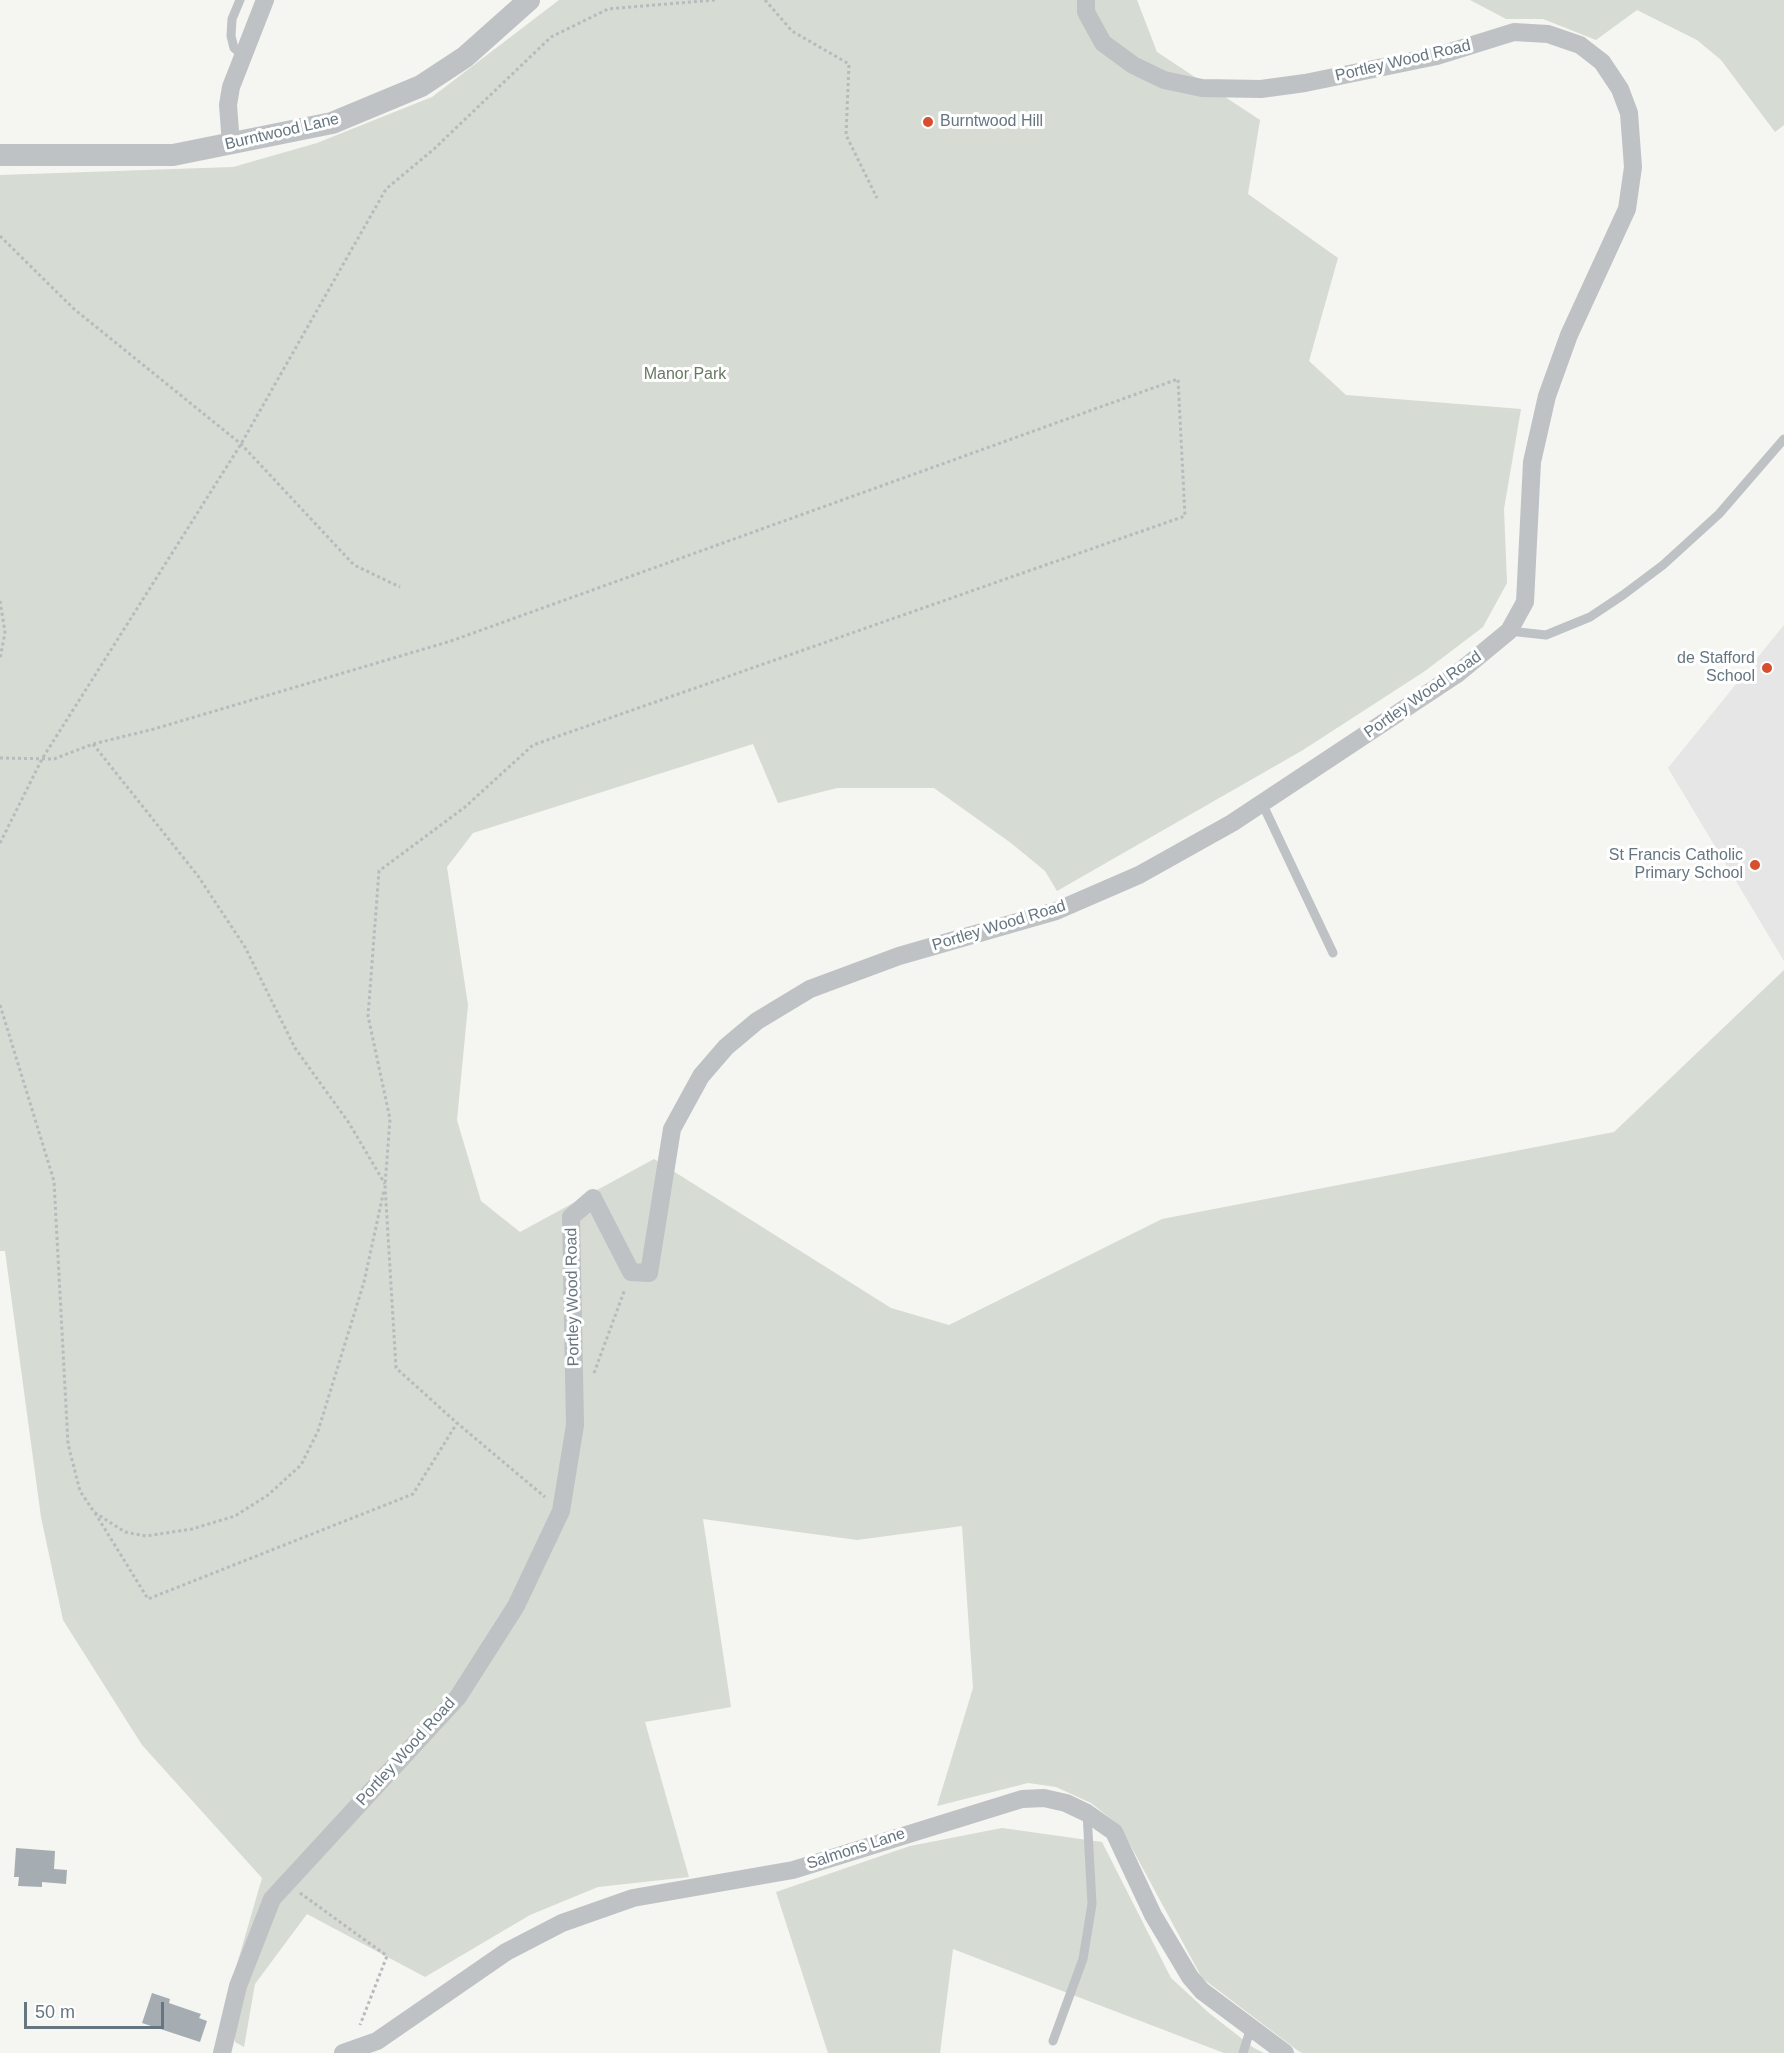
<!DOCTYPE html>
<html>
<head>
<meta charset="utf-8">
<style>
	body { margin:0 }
	#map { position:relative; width:1784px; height:2053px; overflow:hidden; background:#f5f5f1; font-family:Arial,sans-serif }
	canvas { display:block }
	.scale { position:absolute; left:24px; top:2002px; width:140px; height:27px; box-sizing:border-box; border:3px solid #667681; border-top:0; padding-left:8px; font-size:18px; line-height:21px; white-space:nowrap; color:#667681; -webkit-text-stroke:4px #fff; paint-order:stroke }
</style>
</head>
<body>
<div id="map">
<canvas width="1784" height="2053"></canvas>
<div class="scale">50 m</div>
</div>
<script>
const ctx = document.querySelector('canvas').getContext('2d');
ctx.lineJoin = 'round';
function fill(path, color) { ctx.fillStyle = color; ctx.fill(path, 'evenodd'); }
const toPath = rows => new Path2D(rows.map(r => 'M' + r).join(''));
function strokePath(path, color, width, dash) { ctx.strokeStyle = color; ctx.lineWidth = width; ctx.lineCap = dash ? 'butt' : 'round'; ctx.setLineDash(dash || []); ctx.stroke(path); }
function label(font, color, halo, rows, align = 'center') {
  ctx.font = font + ' Arial,sans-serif'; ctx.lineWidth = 6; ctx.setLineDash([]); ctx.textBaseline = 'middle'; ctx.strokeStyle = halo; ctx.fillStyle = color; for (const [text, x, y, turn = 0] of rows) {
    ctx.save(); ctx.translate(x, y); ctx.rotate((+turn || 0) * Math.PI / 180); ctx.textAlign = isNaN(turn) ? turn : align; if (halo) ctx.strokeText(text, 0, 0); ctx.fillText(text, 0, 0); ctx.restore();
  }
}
fill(toPath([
	[1784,625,1784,961,1668,768]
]), '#e5e6e5');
fill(toPath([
	[559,0,1137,0,1157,52,1260,120,1248,194,1338,258,1309,361,1346,395,1521,409,1504,509,1507,583,1483,627,1425,671,1303,750,1057,891,1045,871,1011,843,934,788,837,788,778,803,753,744,473,833,447,867,468,1005,457,1120,481,1201,520,1232,654,1159,891,1308,949,1325,1162,1219,1614,1132,1784,970,1784,2053,1302,2053,1297,2050,1202,1978,1120,1826,1091,1803,1056,1787,1028,1783,937,1806,973,1688,962,1526,857,1540,703,1519,731,1707,645,1722,689,1877,598,1887,530,1915,425,1977,307,1914,255,1984,244,2047,235,2042,228,1995,262,1878,142,1745,63,1620,41,1517,5,1251,0,1251,0,175,233,167,317,143,432,97],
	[1470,0,1784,0,1784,125,1775,132,1721,60,1697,40,1637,10,1596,40,1543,19,1506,19],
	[1002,1828,1102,1842,1171,1978,1209,2013,1254,2048,1264,2053,1224,2053,953,1949,940,2053,828,2053,776,1892,910,1846]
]), '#d6dbd3');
fill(toPath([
	[16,1848,55,1851,54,1869,67,1870,66,1884,42,1882,42,1887,18,1886,19,1877,14,1877],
	[152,1993,170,1999,169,2003,201,2014,199,2018,207,2021,200,2042,142,2023]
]), '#a5adb2');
strokePath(toPath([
	[765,0,792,31,849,64,846,135,877,198],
	[0,236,74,309,241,444,354,565,400,587],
	[0,601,5,632,0,659],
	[93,744,198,876,245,947,295,1048,349,1123,385,1184],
	[0,758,54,759,93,744,154,729,451,641,1178,379,1185,516,533,745,465,807,379,871,368,1016,390,1119,385,1185,396,1368,457,1423,545,1497],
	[0,843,42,759,241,444,386,189,434,149,551,37,608,9,716,0],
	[0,1005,54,1181,68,1444,80,1491,94,1512,125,1532,146,1536,192,1529,235,1516,268,1495,301,1465,318,1431,364,1282,384,1190],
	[594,1373,625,1289],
	[95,1513,148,1599,413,1494,457,1423],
	[300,1893,387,1956,360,2025]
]), '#b8bbbd', 3, [3, 3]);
strokePath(toPath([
	[240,0,232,19,231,36,234,48,243,56],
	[1509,631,1546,635,1590,617,1623,595,1663,565,1719,514,1784,439],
	[1262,803,1333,953],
	[1053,2041,1083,1959,1092,1904,1087,1813],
	[1243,2053,1251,2027]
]), '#bec2c5', 9);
strokePath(toPath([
	[231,144,228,105,231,87,265,0],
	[222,2053,238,1986,272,1899,458,1697,516,1606,561,1511,575,1425,571,1217,593,1198,631,1272,649,1273,672,1129,701,1076,726,1047,757,1021,810,989,899,956,1056,911,1139,875,1232,823,1457,674,1509,631,1525,602,1532,462,1547,396,1569,335,1627,209,1633,167,1629,113,1620,89,1602,62,1580,45,1548,34,1514,32,1437,56,1305,83,1261,89,1202,88,1164,80,1133,65,1103,43,1086,12,1086,0],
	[343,2053,377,2041,506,1952,562,1923,633,1898,793,1870,1022,1799,1044,1798,1066,1803,1087,1813,1114,1832,1153,1915,1190,1977,1202,1991,1285,2053]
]), '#bec2c5', 18);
strokePath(toPath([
	[0,155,173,155,332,123,421,86,465,57,529,0]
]), '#bec2c5', 22);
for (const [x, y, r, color] of [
	[928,122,6,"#d74f2f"],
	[1767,668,6,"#d74f2f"],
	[1755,865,6,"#d74f2f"]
]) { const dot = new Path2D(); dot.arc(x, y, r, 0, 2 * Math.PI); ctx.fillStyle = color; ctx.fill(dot); strokePath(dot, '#fff', 2); }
label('16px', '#667681', '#fff', [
	["Portley Wood Road",1403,61,-13],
	["Burntwood Lane",282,132,-13],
	["Portley Wood Road",1423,695,-35],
	["Portley Wood Road",999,926,-17],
	["Portley Wood Road",573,1297,-91],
	["Portley Wood Road",406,1752,-48],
	["Salmons Lane",856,1849,-18]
]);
label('16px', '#667681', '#fff', [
	["Burntwood Hill",940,122,"left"],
	["de Stafford",1755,659],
	["School",1755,677],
	["St Francis Catholic",1743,856],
	["Primary School",1743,874]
], 'right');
label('16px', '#697864', '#fff', [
	["Manor Park",685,375]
]);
</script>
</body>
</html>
